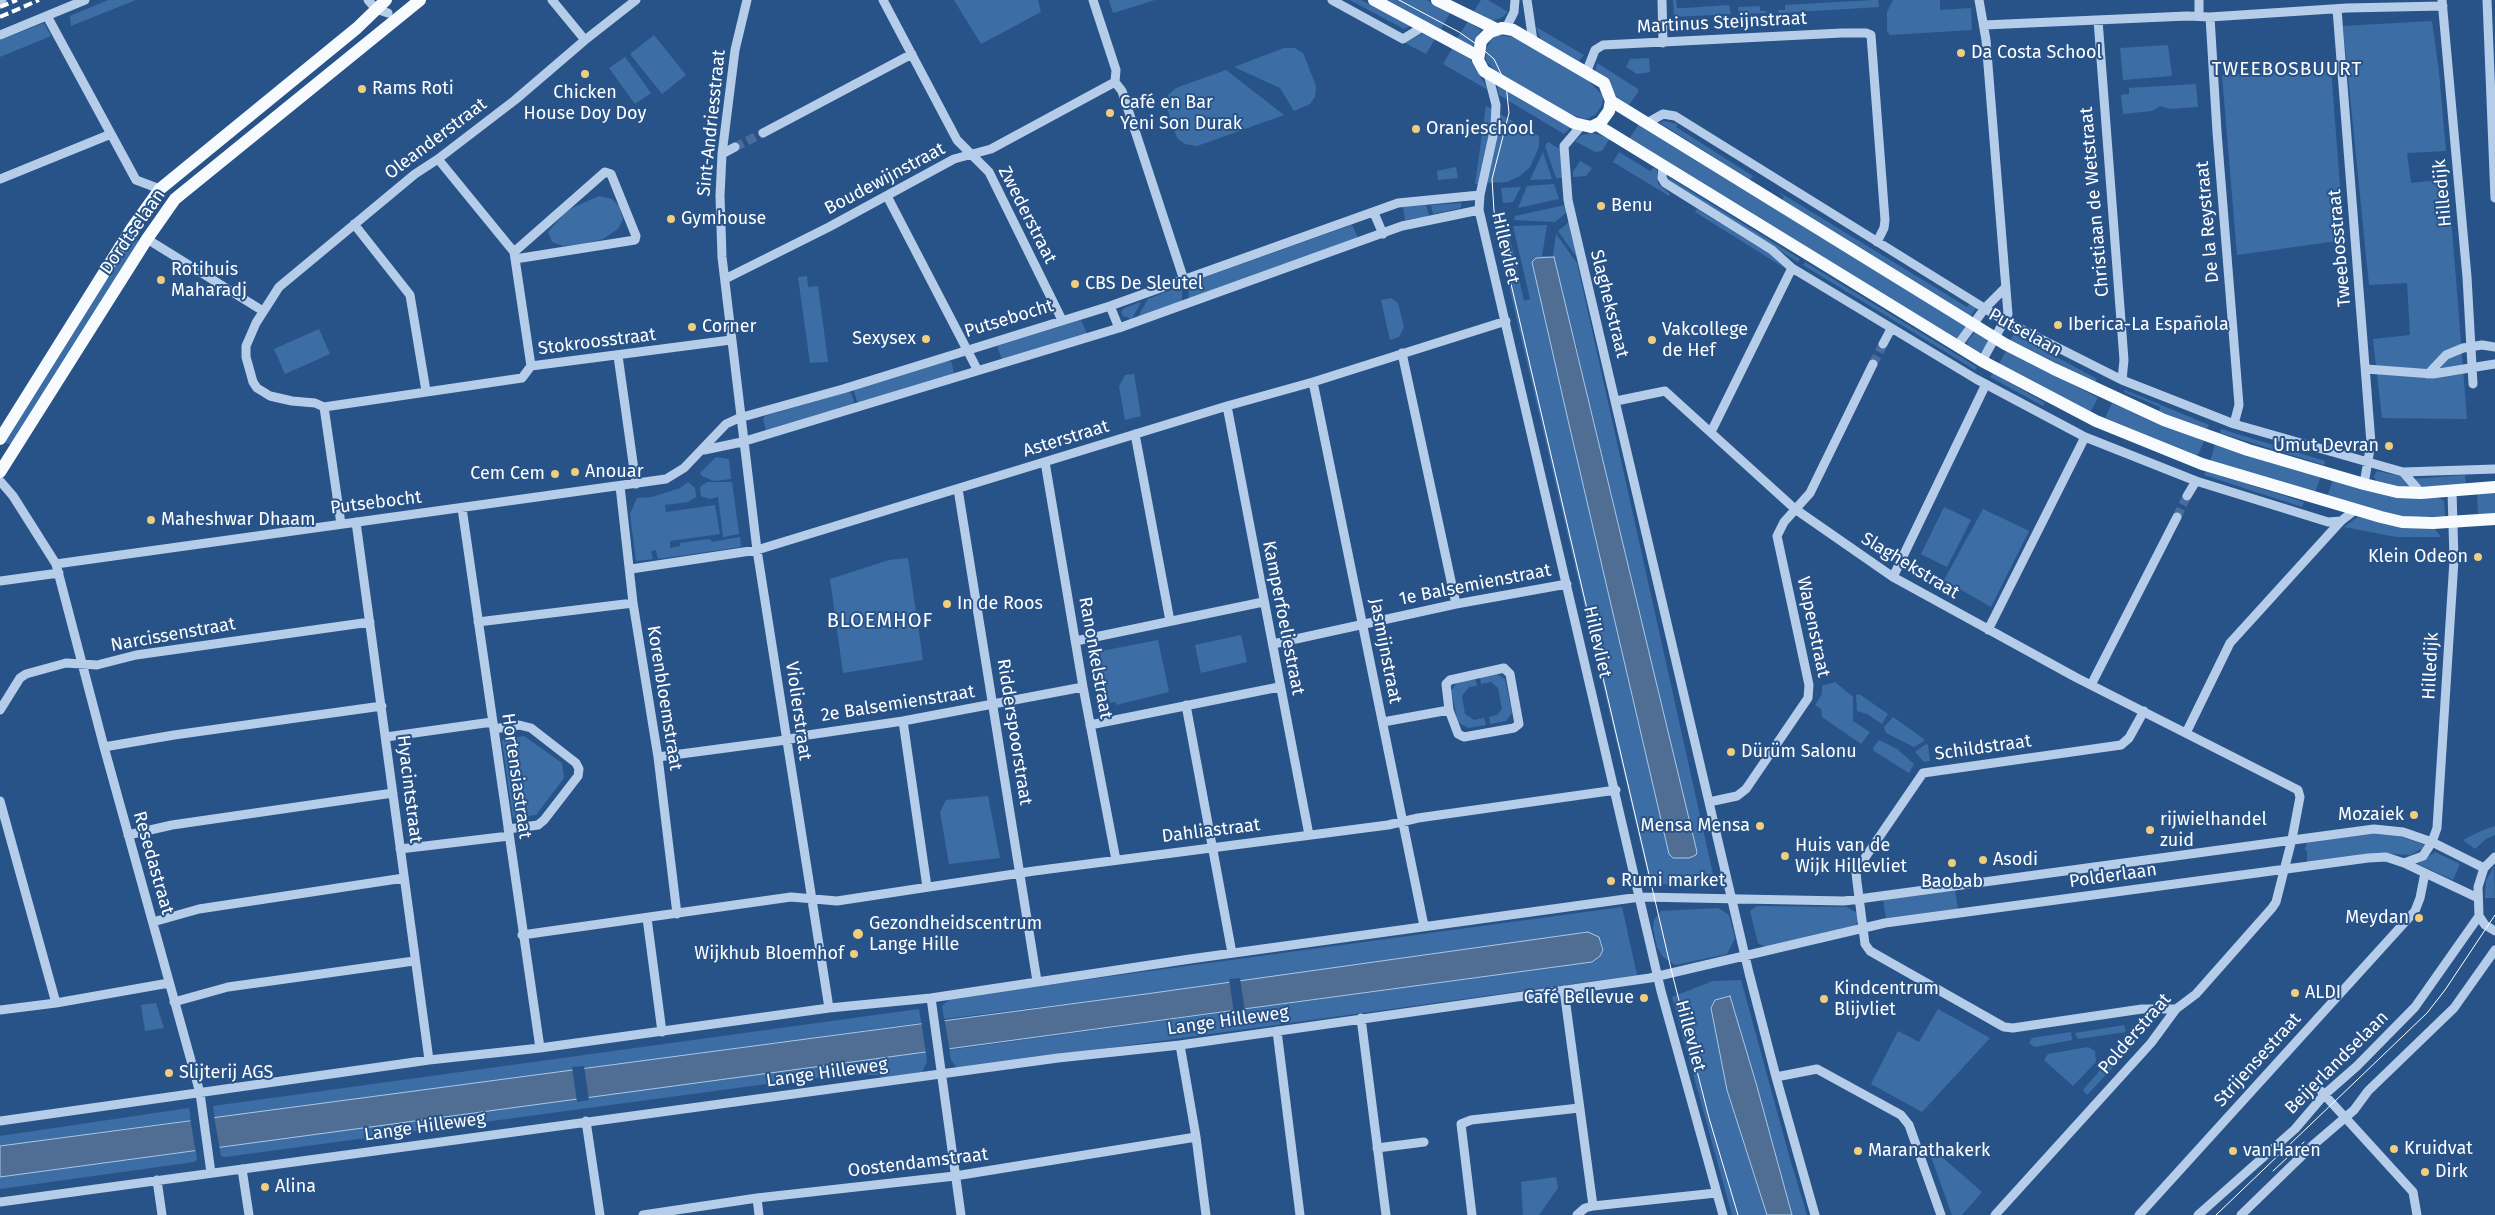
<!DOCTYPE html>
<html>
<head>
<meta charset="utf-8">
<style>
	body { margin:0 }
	canvas { display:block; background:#285389 }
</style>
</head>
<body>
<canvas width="2495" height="1215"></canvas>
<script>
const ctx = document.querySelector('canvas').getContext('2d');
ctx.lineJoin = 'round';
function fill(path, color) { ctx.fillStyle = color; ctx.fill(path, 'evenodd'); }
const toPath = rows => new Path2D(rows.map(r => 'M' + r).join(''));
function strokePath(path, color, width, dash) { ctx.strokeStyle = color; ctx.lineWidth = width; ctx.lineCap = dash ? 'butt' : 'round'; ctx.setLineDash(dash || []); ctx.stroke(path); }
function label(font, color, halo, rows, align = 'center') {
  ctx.font = font + ' "Fira Sans",sans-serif'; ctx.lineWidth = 4; ctx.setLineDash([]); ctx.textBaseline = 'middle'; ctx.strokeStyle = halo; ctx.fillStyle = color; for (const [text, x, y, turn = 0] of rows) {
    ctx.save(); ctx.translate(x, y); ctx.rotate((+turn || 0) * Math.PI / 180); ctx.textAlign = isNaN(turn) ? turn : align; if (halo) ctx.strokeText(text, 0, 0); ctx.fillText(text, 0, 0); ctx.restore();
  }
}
fill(toPath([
	[108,0,136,0,71,26,70,16],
	[954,0,1038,0,1041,12,981,44],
	[1109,0,1155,0,1113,13],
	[1350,0,1361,0,1411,26,1404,29],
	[1387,0,1427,0,1450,13,1441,29],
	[1481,0,1488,0,1508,12,1503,17,1492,21,1472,14],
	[1673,0,1676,0,1677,8,1685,8,1729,5,1731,14,1674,17],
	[1875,0,1878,0,1879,7,1779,13,1778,10,1785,10,1785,5],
	[1893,0,1940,0,1940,10,1971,8,1972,30,1890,35,1887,31,1887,12],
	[1760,6,1760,11,1766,11,1766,13,1739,14,1738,7],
	[2432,21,2439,72,2446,151,2407,153,2411,183,2448,179,2467,419,2382,418,2373,339,2410,335,2407,283,2369,285,2343,26],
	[1468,22,1481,30,1472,47,1457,38],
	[44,23,51,36,0,57,0,40],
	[1536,27,1584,55,1579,61,1541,39],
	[1423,33,1435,39,1426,54,1405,43],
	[654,35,686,75,662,94,630,54],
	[1499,35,1517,38,1584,76,1603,96,1602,105,1596,114,1587,119,1578,117,1561,110,1498,74,1486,61,1485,51,1493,37],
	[2168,45,2172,76,2123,80,2120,48],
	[1453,47,1470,58,1488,90,1443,64],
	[1284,48,1295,48,1303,53,1316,86,1315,97,1310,104,1294,111,1280,88,1234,67],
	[625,57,651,93,635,104,609,68],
	[1649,58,1650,72,1637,74,1626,67,1630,59],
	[1597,63,1638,89,1638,92,1629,105,1618,98,1595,72],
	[2331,68,2344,240,2237,255,2222,75],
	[1226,70,1284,115,1197,146,1185,144,1177,138,1167,108,1168,95,1176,88],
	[1497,83,1571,127,1564,134,1499,95],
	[2196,84,2198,107,2169,109,2160,106,2152,111,2123,114,2121,95,2129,94,2129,88],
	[1486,106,1492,109,1490,136,1478,184,1475,184],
	[1500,114,1539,136,1539,147,1530,167,1520,176,1507,182,1485,183,1496,143],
	[1664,121,1678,124,1676,127,1753,176,1750,180,1660,123],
	[1639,124,1967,325,1956,342,1629,139],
	[1592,133,1610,138,1602,151,1595,152,1575,141,1582,135],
	[1548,142,1560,149,1562,178,1556,178,1545,146],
	[1543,152,1552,179,1530,180],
	[1619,152,1650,171,1653,168,1657,169,1658,184,1670,194,1669,196,1613,162],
	[1580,161,1592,168,1586,176,1573,177,1573,172],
	[1456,167,1458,178,1438,180,1437,171],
	[1668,177,1800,259,1798,262,1669,182],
	[1554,184,1559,199,1518,208,1527,186],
	[1521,187,1513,202,1503,203,1501,188],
	[1779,192,1967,307,1970,303,1977,307,1970,317,1782,200,1784,197],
	[599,196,612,199,619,206,623,219,618,229,603,239,584,244,563,246,552,242,548,232,564,214,572,208],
	[1461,203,1461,208,1433,214,1431,205],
	[1426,205,1429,216,1405,220,1403,207],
	[1565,205,1567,212,1555,222,1514,220,1515,216],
	[1697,209,1772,255,1783,267,1695,212],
	[1569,222,1577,258,1558,231],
	[1352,225,1358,238,1189,299,1188,283],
	[1507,225,1524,301,1530,299,1513,226,1547,225,1542,256,1553,256,1556,234,1577,263,1715,883,1713,885,1650,884,1495,227],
	[1532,262,1576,344,1592,424,1550,336],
	[133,237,140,242,12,446,5,442],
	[1805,262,1977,367,1975,370,1803,265],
	[807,276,808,287,818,286,828,362,810,363,798,277],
	[1182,286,1182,301,1138,317,1148,299],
	[1391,298,1398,303,1404,327,1399,337,1390,340,1381,300],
	[1141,302,1132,319,1123,316,1121,312,1124,308],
	[1081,320,1087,334,1002,359,997,346],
	[319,329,330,354,285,374,274,349],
	[1976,330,1990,339,1982,351,1978,353,1968,346,1967,342],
	[2014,334,2097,379,2095,382,2010,340],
	[2007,349,2098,398,2089,414,1998,366],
	[947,361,951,361,954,372,952,375,859,403,857,401,854,391,855,389],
	[1993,373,2045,403,2043,406,1990,377],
	[1134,374,1141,416,1125,420,1119,386,1125,375],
	[2125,390,2209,425,2207,429,2159,411,2160,407,2124,392],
	[848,392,851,393,854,402,852,405,768,431,766,430,763,419,765,416],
	[2112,403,2204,441,2197,457,2105,418],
	[2221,429,2325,461,2324,465,2220,433],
	[2215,444,2321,476,2314,495,2210,462],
	[716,457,729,459,731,479,714,481,702,476,700,473],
	[2206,471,2304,502,2302,507,2204,475],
	[2377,471,2400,476,2411,487,2395,487,2376,481,2374,476],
	[2465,475,2466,485,2422,487,2413,479],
	[2333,479,2437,497,2444,501,2445,516,2400,517,2327,498],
	[688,482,695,488,696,497,688,502,665,505,666,512,715,505,720,534,670,541,670,548,680,546,680,543,710,539,712,542,740,537,741,547,658,559,656,550,651,551,653,559,636,561,630,514,637,498,652,497,680,488],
	[707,482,732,482,739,534,723,537,718,497,710,499,701,496,700,487],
	[2495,491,2495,514,2478,516,2477,492],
	[1944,507,1971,520,1947,567,1921,554],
	[1983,509,2029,531,1991,607,1944,580],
	[2358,517,2433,527,2441,537,2396,537,2344,527],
	[908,558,923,660,843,673,830,579,889,560],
	[1241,635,1247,662,1201,673,1195,645],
	[1158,640,1169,692,1116,705,1115,702,1110,703,1096,652],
	[1497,674,1505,679,1512,713,1506,721,1490,724,1489,717,1497,715,1502,709,1498,688,1491,682,1481,684,1480,677],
	[1475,678,1477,686,1469,687,1462,696,1465,714,1474,720,1484,718,1486,725,1468,728,1458,722,1451,691,1457,682],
	[1835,682,1853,697,1853,721,1870,732,1861,744,1822,717,1821,709,1815,705,1822,694,1822,686],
	[1859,694,1888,714,1882,724,1867,714,1857,711,1856,695],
	[1893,717,1924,739,1924,741,1914,747,1886,733,1884,727],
	[524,736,562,763,564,778,536,815,513,818,502,740],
	[1879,740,1897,749,1914,764,1909,773,1874,751,1873,748],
	[1926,744,1928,745,1930,761,1924,762,1915,752],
	[988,796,1000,858,949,864,940,812,946,800],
	[2495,826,2495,835,2486,839,2475,849,2463,840,2483,830],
	[2381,833,2400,836,2427,846,2410,855,2378,853,2307,863,2307,851,2305,850,2307,842],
	[2435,852,2460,864,2453,880,2418,864],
	[2494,866,2495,898,2485,898,2486,881],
	[1955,889,1958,910,1886,919,1883,899],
	[1757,906,1847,907,1857,913,1858,920,1856,925,1849,929,1765,947,1758,943,1750,911],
	[1622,907,1637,975,1022,1060,957,1068,951,1060,949,1050,1592,962,1601,955,1603,950,1601,940,1588,932,1153,993,944,1019,942,1006,951,998],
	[1718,908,1729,915,1735,938,1727,954,1675,965,1663,957,1657,947,1653,928,1654,920,1661,911],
	[1741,980,1790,1159,1807,1215,1792,1215,1730,996,1712,1004,1712,1014,1727,1090,1767,1215,1732,1215,1672,997,1713,981],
	[156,1003,164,1028,145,1031,141,1005],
	[919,1009,921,1023,215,1119,213,1106],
	[1938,1009,1990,1038,1922,1112,1871,1084,1898,1031,1919,1042],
	[2124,1025,2126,1032,2078,1039,2075,1033],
	[2071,1032,2072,1040,2035,1047,2029,1043,2032,1038],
	[2126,1040,2131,1041,2133,1046,2087,1095,2083,1090],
	[2088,1047,2095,1051,2096,1062,2073,1086,2044,1060,2048,1054],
	[926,1052,927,1062,922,1072,883,1078,878,1075,840,1075,796,1080,225,1157,221,1156,219,1147],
	[189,1108,191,1120,0,1146,0,1136],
	[1934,1150,1982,1192,1962,1215,1952,1215,1930,1154],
	[196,1151,197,1160,194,1162,0,1189,0,1177],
	[1556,1177,1558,1188,1539,1215,1523,1215,1521,1182]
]), '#3d6da5');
const water = toPath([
	[1554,257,1697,852,1696,855,1689,858,1673,858,1669,854,1568,420,1532,262,1536,258,1554,257],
	[1588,932,1599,937,1603,950,1600,956,1592,962,0,1177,0,1146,1153,993,1588,932],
	[1730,996,1756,1083,1792,1215,1767,1215,1727,1090,1711,1008,1715,1000,1730,996]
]);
fill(water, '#506e94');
strokePath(water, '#aac8e9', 1);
fill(toPath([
	[1240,978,1245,1012,1234,1013,1229,979],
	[944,1017,950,1052,926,1054,921,1020],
	[584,1066,589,1100,577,1102,572,1067],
	[214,1116,220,1150,196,1154,190,1118]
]), '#285389');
strokePath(toPath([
	[735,147,763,133],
	[1873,364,1883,344],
	[2177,517,2187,496]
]), '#486d9b', 9, [9, 4.5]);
strokePath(toPath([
	[368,0,376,9,388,13],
	[552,0,585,40],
	[747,0,735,50,722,154,720,196,722,257,757,550,829,1008],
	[883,0,957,140,989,172,1062,320],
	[1093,0,1116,70,1115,82,1122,91,1184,280],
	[1332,0,1403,39,1424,26],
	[1527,0,1533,41],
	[1662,0,1663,43],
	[1979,0,1986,40,2008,314,1982,361],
	[2199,0,2199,15],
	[2442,0,2467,277,2473,384],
	[2487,0,2495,198],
	[0,1,2,0],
	[2337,9,2371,443,2364,484],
	[47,16,136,180,160,189],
	[2210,17,2217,132,2239,405,2234,424],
	[2098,20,2124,360,2122,380],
	[1984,25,2187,16,2210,17,2347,8,2443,6],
	[1506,28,1514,12,1515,0],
	[0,35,85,0],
	[1586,73,1595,50,1603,45,1842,33,1866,33,1871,35,1885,220,1884,228,1877,242],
	[1488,74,1496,105,1495,127,1480,195,1479,210,1661,991,1723,1215],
	[1647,123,1663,114,1675,116,2005,321,2122,380,2234,424,2403,472,2421,493],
	[1581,126,1564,146,1568,200,1574,226,1749,973,1776,1077,1815,1215],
	[763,133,912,54],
	[722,154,735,147],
	[438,159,514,252,531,366],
	[1663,166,1662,178,1665,183,1772,250,1792,268,1976,379,2085,437,2196,481,2328,522,2341,521,2355,510],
	[0,179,111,134],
	[887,196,977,369],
	[1374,213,1383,234],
	[354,224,410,295,426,391],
	[147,239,263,311],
	[514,252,605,172,611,174,636,236,635,240,515,259],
	[725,279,829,227,954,159,991,149,1115,82],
	[1110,306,1119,328],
	[1883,344,1891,329],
	[1957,346,1985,308,2006,287],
	[1402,353,1456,604],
	[618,356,636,484],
	[531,366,731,340],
	[2366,369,2433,374,2495,364],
	[2428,374,2446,355,2463,348,2482,345,2495,347],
	[1313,382,1424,926],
	[1616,401,1665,391,1795,509,1893,577,2077,678,2298,790,2300,797,2292,839,2276,902,2272,908,2196,994,2176,1009,2151,1043,1995,1215],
	[1227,406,1309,835],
	[324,407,315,403,292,401,270,396,257,388,253,382,246,357,246,346,256,323,279,287,415,174,438,159,515,100,585,40,636,0],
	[324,407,522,378,531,366],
	[324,407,341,524],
	[1711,432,1792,268],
	[1135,434,1170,621],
	[704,450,742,442,1119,328,1402,226,1479,210],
	[1045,462,1083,687,1116,860],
	[2403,472,2495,469],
	[0,481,13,496,56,564,666,479,684,468,726,424,739,418,843,389,1110,306,1398,203,1480,195],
	[620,486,633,603,658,757,677,914],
	[958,489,1037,981],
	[2187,496,2196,481],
	[462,508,540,1048],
	[356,522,429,1060],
	[56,564,104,747,200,1093,211,1173],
	[631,569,757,550,1227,406,1313,382,1506,321],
	[1893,577,1986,384],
	[0,581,59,573],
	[478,622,633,603],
	[1988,630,2085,437],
	[1076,641,1263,602],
	[1273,644,1456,604,1567,584],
	[1504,668,1510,674,1519,724,1514,728,1464,737,1458,734,1449,710,1446,684,1450,680,1504,668],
	[2091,685,2177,517],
	[1186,705,1232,953],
	[0,710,20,678,26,674,66,663,97,665,136,655,370,622],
	[2144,711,2129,738,2121,745,1923,773,1860,865,1856,872,1857,882,1865,944,1870,951,2004,1027,2013,1028,2142,1009,2176,1009],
	[903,721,927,887],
	[1383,722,1449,710],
	[1090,725,1279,687],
	[494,729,519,725,531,728,576,763,579,769,578,776,544,820,538,825,508,829],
	[2186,733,2230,643,2341,521],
	[386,737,492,722],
	[104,747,174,735,382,706],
	[658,757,786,740,808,735,903,721,1083,687],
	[0,801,56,1003],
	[1709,802,1737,796,1746,789,1808,698,1809,685,1777,536,1784,522,1810,493,1873,364],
	[128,835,172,825,393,793],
	[400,849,509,836],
	[2495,857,2484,868,2478,887,2479,916,2485,925,2495,931],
	[2404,863,2478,898],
	[647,918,662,1032],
	[153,922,199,909,404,878],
	[522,935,791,897,837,901,1034,871,1388,825,1418,818,1616,790],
	[1564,990,1593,1206],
	[931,998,961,1215],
	[174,1002,228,987,414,961],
	[0,1010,56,1003,169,983],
	[1361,1018,1386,1215],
	[1277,1031,1300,1215],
	[1180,1045,1196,1137,1206,1215],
	[1776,1077,1817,1069,1901,1115,1909,1125,1941,1215],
	[2321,1091,2413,1192,2417,1215],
	[0,1121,429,1060,540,1048,829,1008,931,998,1190,959,1640,897,1844,901,2374,829,2403,832,2432,842,2484,868],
	[586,1121,600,1215],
	[1377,1148,1424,1142],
	[242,1169,249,1215],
	[157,1180,162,1215],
	[757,1198,759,1215],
	[0,1202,1058,1058,1180,1045,1650,978,1885,923,2368,858,2386,857,2404,863,2423,856,2432,842,2437,828,2454,560,2452,491],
	[643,1215,757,1198,955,1176,1196,1137],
	[1472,1215,1461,1124,1471,1120,1579,1108],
	[1577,1215,1585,1208,1593,1206,1716,1193],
	[2139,1215,2415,911,2420,898,2425,873],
	[2198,1215,2295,1129,2324,1095,2357,1066,2415,1007,2479,916],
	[2241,1215,2312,1146,2354,1110,2368,1091,2454,1008,2495,950]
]), '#b6cde9', 9);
strokePath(toPath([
	[1374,0,1478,56],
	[1437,0,1496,29],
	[1502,28,1513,30,1604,83,1611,101,1609,111,1601,122,1591,127,1574,123,1484,71,1478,60,1481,41,1490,32,1502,28],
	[1611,101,2005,344,2054,369,2164,420,2248,450,2364,484,2397,492,2421,493,2495,487],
	[1597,125,1982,361,2096,421,2202,464,2381,517,2402,522,2433,523,2495,519],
	[0,439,132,228,160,189,357,28,386,0],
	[0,472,147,239,175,199,420,0]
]), '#f8fbfe', 12);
strokePath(toPath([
	[1399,0,1459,32,1479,46,1494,59,1506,84,1509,113,1492,179,1494,211,1672,973,1709,1118,1738,1215],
	[1503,222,1512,258],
	[2273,1171,2304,1142],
	[2216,1215,2427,1013,2445,990,2495,915]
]), '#fff', 1);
strokePath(toPath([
	[0,7,17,0],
	[0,17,39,0]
]), '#fff', 4, [9, 4]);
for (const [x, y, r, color] of [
	[1961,53,5,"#f0ce7c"],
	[585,74,5,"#f0ce7c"],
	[362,89,5,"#f0ce7c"],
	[1110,113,5,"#f0ce7c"],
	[1416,129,5,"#f0ce7c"],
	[1601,206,5,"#f0ce7c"],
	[671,219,5,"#f0ce7c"],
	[161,280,5,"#f0ce7c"],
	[1075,284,5,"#f0ce7c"],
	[2058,325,5,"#f0ce7c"],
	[692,327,5,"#f0ce7c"],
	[926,339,5,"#f0ce7c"],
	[1652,340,5,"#f0ce7c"],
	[2389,446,5,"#f0ce7c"],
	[575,472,5,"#f0ce7c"],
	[555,474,5,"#f0ce7c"],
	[151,520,5,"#f0ce7c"],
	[2478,557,5,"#f0ce7c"],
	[947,604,5,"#f0ce7c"],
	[1731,752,5,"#f0ce7c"],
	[2414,815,5,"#f0ce7c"],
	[1760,826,5,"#f0ce7c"],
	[2150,830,5,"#f0ce7c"],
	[1785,856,5,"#f0ce7c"],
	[1983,860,5,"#f0ce7c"],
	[1952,863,5,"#f0ce7c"],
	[1611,881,5,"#f0ce7c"],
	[2419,918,5,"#f0ce7c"],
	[858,934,6,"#f0ce7c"],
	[854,954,5,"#f0ce7c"],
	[2295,993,5,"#f0ce7c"],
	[1644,998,5,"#f0ce7c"],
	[1824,999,5,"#f0ce7c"],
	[169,1073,5,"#f0ce7c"],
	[2394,1149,5,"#f0ce7c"],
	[1858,1151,5,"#f0ce7c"],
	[2233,1151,5,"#f0ce7c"],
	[2425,1172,5,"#f0ce7c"],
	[265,1187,5,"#f0ce7c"]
]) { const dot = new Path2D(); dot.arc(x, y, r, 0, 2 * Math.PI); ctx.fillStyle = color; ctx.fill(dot); strokePath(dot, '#285389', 2); }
label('18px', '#fff', '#285389', [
	["Martinus Steijnstraat",1722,23,-3],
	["Sint-Andriesstraat",712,123,-84],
	["Oleanderstraat",436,139,-37],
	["Boudewijnstraat",885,179,-28],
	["Hilledijk",2443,193,-95],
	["Christiaan de Wetstraat",2095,202,-95],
	["Zwederstraat",1027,215,63],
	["De la Reystraat",2208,222,-95],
	["Dordtselaan",133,232,-55],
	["Hillevliet",1505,248,77],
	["Tweebosstraat",2340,248,-95],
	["Slaghekstraat",1609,304,76],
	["Putsebocht",1009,319,-17],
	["Putselaan",2025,333,29],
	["Stokroosstraat",597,342,-7],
	["Asterstraat",1066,439,-17],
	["Putsebocht",376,503,-7],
	["Slaghekstraat",1910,566,31],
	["1e Balsemienstraat",1475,585,-11],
	["Kamperfoeliestraat",1283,618,79],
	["Wapenstraat",1813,627,78],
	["Narcissenstraat",173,635,-10],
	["Hillevliet",1597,642,77],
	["Jasmijnstraat",1385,651,79],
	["Ranonkelstraat",1095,658,80],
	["Hilledijk",2431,666,-87],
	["Korenbloemstraat",664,698,81],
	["2e Balsemienstraat",898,704,-9],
	["Violierstraat",798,711,82],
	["Ridderspoorstraat",1014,732,81],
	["Schildstraat",1983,748,-8],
	["Hortensiastraat",516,776,82],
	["Hyacintstraat",409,789,83],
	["Dahliastraat",1211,831,-7],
	["Resedastraat",153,863,74],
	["Polderlaan",2113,876,-8],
	["Lange Hilleweg",1228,1021,-8],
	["Polderstraat",2135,1034,-49],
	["Hillevliet",1690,1036,75],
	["Strijensestraat",2258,1060,-48],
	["Beijerlandselaan",2337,1063,-45],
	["Lange Hilleweg",827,1073,-8],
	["Lange Hilleweg",425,1127,-8],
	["Oostendamstraat",918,1163,-7]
]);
label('18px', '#fff', '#285389', [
	["Da Costa School",1971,53],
	["Rams Roti",372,89],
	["Chicken",585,93,"center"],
	["House Doy Doy",585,114,"center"],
	["Café en Bar",1120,103],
	["Yeni Son Durak",1120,124],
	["Oranjeschool",1426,129],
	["Benu",1611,206],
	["Gymhouse",681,219],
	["Rotihuis",171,270],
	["Maharadj",171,291],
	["CBS De Sleutel",1085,284],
	["Iberica-La Española",2068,325],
	["Corner",702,327],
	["Vakcollege",1662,330],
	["de Hef",1662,351],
	["Sexysex",916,339,"right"],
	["Umut Devran",2379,446,"right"],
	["Anouar",585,472],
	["Cem Cem",545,474,"right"],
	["Maheshwar Dhaam",161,520],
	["Klein Odeon",2468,557,"right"],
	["In de Roos",957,604],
	["Dürüm Salonu",1741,752],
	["Mozaiek",2404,815,"right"],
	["rijwielhandel",2160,820],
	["zuid",2160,841],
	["Mensa Mensa",1750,826,"right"],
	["Huis van de",1795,846],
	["Wijk Hillevliet",1795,867],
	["Asodi",1993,860],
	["Rumi market",1621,881],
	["Baobab",1952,882,"center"],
	["Meydan",2409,918,"right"],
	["Gezondheidscentrum",869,924],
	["Lange Hille",869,945],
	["Wijkhub Bloemhof",844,954,"right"],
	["Kindcentrum",1834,989],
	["Blijvliet",1834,1010],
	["ALDI",2305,993],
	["Café Bellevue",1634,998,"right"],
	["Slijterij AGS",179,1073],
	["Kruidvat",2404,1149],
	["Maranathakerk",1868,1151],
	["vanHaren",2243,1151],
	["Dirk",2435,1172],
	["Alina",275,1187]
], 'left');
ctx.letterSpacing = '1px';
label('19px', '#fff', '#285389', [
	["TWEEBOSBUURT",2287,70]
]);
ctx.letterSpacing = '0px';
ctx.letterSpacing = '1px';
label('20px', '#fff', '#285389', [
	["BLOEMHOF",880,621]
]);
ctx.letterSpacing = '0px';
</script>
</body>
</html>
